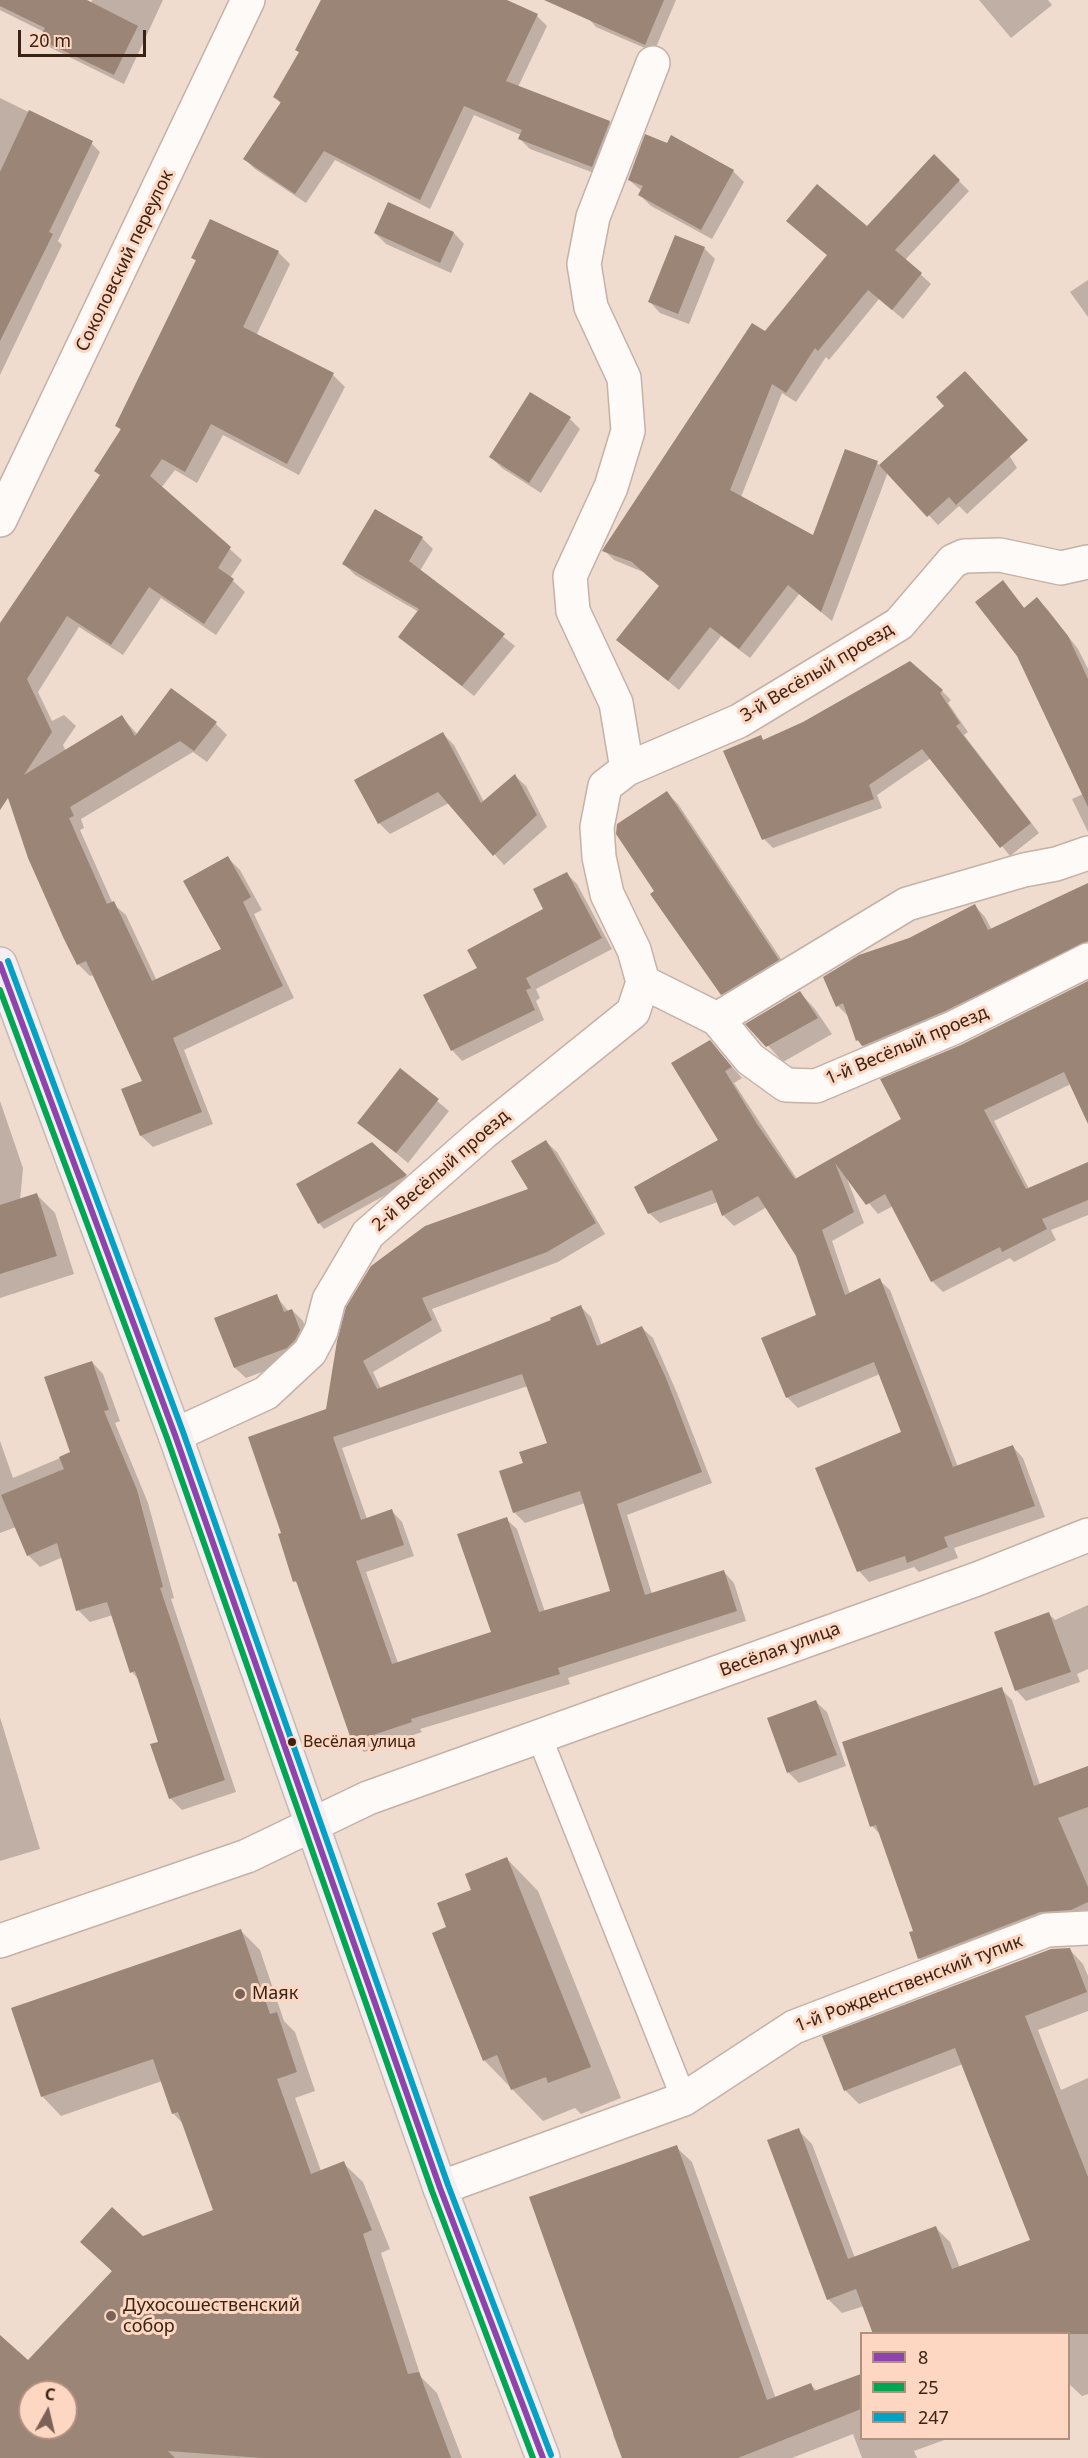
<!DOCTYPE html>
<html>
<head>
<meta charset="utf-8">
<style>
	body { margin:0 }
	#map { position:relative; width:1088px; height:2458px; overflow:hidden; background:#f0dbcf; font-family:"Noto Sans",sans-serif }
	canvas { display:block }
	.legend { position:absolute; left:860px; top:2332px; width:210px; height:108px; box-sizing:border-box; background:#fdd7c2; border:2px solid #af8f7d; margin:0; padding:8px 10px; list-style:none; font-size:18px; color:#3a2315 }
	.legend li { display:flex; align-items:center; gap:12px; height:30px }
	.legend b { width:30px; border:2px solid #af8f7d }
	.north { position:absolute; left:18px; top:2380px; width:60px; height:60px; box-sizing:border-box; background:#fdd7c2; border:2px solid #af8f7d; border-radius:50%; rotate:8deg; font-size:16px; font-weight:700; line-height:24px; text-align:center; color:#3a2315 }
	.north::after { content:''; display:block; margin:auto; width:21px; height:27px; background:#7a6356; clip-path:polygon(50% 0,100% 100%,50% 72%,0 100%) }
	.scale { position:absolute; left:18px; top:30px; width:128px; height:27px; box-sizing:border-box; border:3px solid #3a2315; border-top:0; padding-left:8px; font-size:18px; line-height:21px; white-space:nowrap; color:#3a2315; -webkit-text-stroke:4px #fdd7c2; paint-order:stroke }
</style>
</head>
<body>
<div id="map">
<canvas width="1088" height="2458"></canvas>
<ul class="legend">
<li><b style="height:8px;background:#8e44ad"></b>8</li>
<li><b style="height:8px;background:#00a651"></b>25</li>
<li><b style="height:8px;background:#03a2c5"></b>247</li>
</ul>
<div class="north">С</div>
<div class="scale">20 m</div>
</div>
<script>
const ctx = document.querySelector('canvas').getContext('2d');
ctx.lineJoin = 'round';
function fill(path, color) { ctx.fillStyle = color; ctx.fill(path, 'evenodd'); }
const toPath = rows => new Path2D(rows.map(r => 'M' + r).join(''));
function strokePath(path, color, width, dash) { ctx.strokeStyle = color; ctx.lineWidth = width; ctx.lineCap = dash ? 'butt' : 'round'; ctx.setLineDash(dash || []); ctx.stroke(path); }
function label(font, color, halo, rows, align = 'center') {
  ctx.font = font + ' "Noto Sans",sans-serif'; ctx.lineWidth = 6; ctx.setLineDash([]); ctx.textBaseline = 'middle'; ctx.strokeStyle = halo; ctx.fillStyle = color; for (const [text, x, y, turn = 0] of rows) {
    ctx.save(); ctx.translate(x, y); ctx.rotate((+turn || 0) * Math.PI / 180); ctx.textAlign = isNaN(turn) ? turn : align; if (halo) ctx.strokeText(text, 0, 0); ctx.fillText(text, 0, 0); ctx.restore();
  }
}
fill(toPath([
	[0,0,84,0,91,4,92,0,163,0,124,84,51,48,41,39,44,32,0,10],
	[321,0,503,0,537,16,547,26,518,87,610,122,620,132,602,176,530,149,520,139,521,135,474,115,430,209,335,160,306,203,255,169,245,159,281,104,275,97,300,52,297,49],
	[595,0,676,0,654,52,596,27,588,18],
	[979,0,1048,0,1052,5,1011,38],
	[0,98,90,142,100,152,58,241,62,245,0,375],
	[934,156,969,191,905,260,931,284,903,319,879,299,829,360,826,357,796,402,782,393,741,497,814,537,877,463,880,466,1006,450,1017,468,967,514,959,506,938,525,888,472,832,621,799,594,750,658,721,636,679,690,618,640,660,586,643,572,614,560,604,550,765,333,828,256,798,231,867,228],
	[733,171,744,182,712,239,651,206,640,195,642,191,629,180],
	[389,203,454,233,464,244,451,273,386,244,375,233],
	[704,248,715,259,689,324,660,313,650,302],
	[278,252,290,264,256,336,333,375,345,387,299,475,223,435,197,483,175,470,161,488,242,560,230,578,245,592,216,635,161,598,123,655,79,627,38,692,52,721,64,715,76,726,63,745,66,751,122,717,138,735,216,724,227,735,207,762,193,752,81,819,84,828,80,830,113,904,126,915,157,981,223,950,228,858,240,870,262,910,254,914,294,998,184,1050,213,1124,153,1147,141,1136,144,1081,94,975,90,976,78,964,0,772,0,629,101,476,96,471,121,430,116,425,197,262,193,258],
	[1088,280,1088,317,1070,292],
	[570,419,580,429,541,493,502,468,491,457],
	[422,538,433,549,420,571,515,646,474,696,400,637,419,612,355,575,344,564],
	[1003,582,1025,609,1037,599,1048,610,1078,649,1088,669,1088,832,1072,799,1083,794],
	[942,691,951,700,948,703,968,732,964,735,1039,833,1010,856,931,758,877,795,882,808,773,848,764,839,760,737,764,741],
	[443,734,454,745,484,802,515,776,526,786,547,827,504,865,449,803,390,834,379,823],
	[667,793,678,804,789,971,733,1005,722,994,656,891],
	[567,874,577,884,612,949,536,989,540,998,536,1001,544,1020,462,1061,452,1050,479,969,545,910],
	[1088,885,1088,955,874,1056,857,1040,848,1016,838,1006,910,939,975,906,985,917,992,930],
	[1088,983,1088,1120,1071,1084,994,1121,1029,1189,1088,1163,1088,1215,1051,1230,1056,1240,1014,1262,1010,1258,943,1292,932,1281,893,1206,878,1214,846,1176,864,1223,832,1241,850,1294,879,1280,890,1290,958,1467,1013,1447,1023,1458,1045,1517,954,1548,958,1558,919,1572,914,1567,869,1582,859,1571,903,1433,880,1374,798,1408,787,1397,818,1316,797,1256,767,1207,734,1226,723,1215,718,1202,660,1223,649,1213,720,1141,710,1042,742,1078,734,1083,797,1179,903,1120,962,1046],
	[800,993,815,1009,832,1034,783,1062,748,1024],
	[400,1070,449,1111,408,1163,359,1122],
	[0,1101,23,1168,20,1201,37,1195,55,1213,74,1274,0,1298],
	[546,1142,557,1152,605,1234,558,1262,432,1309,442,1331,373,1372,381,1389,553,1321,581,1307,591,1317,602,1346,642,1328,653,1338,677,1393,712,1483,627,1515,652,1594,724,1572,734,1583,746,1621,568,1678,570,1684,420,1729,422,1732,364,1752,353,1741,300,1587,295,1581,283,1534,327,1410,338,1342,530,1189],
	[528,1386,549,1444,525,1464,514,1512,525,1523,585,1503,612,1592,545,1612,517,1529,506,1519,493,1633,398,1663,366,1572,414,1556,402,1522,392,1511,367,1519,342,1448],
	[372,1144,411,1181,324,1229,319,1223],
	[276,1296,289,1312,292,1310,303,1321,310,1341,297,1359,246,1378,235,1368],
	[92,1362,103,1374,120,1421,115,1423,148,1503,174,1598,171,1599,236,1792,182,1810,170,1798,160,1743,139,1680,132,1672,113,1615,90,1622,78,1610,63,1557,40,1567,28,1555,16,1527,0,1533,0,1441,13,1478,72,1453],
	[1088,1605,1088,1669,1077,1674,1080,1682,1026,1701,1016,1690,1049,1614,1055,1620],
	[1001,1689,1012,1700,1040,1785,1088,1768,1088,1918,930,1969,919,1958,910,1933,915,1932,881,1835,872,1826],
	[816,1702,827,1712,846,1766,799,1783,788,1772],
	[0,1717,40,1849,0,1861],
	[507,1859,538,1891,621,2098,581,2114,575,2108,543,2121,484,2060,448,1928,473,1890],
	[241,1931,260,1950,284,2021,295,2032,315,2091,295,2098,321,2171,343,2163,363,2182,390,2249,381,2253,421,2377,437,2393,462,2458,0,2458,0,2337,28,2362,113,2272,82,2242,143,2237,214,2211,183,2124,173,2113,162,2081,61,2116,42,2096],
	[30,2392,66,2392,66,2428,30,2428],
	[1069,1949,1083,1964,1088,1976,1088,2011,1038,2030,1061,2090,1088,2078,1088,2394,1082,2396,1068,2383,1068,2334,864,2306,842,2313,828,2299,798,2130,812,2144,855,2258,936,2228,950,2242,960,2268,1032,2241,963,2064,859,2104,845,2090],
	[676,2147,692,2162,776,2399,811,2385,818,2392,862,2375,862,2438,947,2439,914,2451,917,2458,862,2458,853,2434,792,2458,622,2458,613,2435]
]), '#0003');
fill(toPath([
	[0,0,87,0,138,26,114,75,39,39,45,28,0,6],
	[321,0,507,0,538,14,506,81,610,121,592,167,518,139,522,130,464,106,420,200,324,151,295,194,243,159,281,102,273,97,299,52,295,50],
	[544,0,664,0,645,45],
	[29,110,93,141,49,232,53,234,0,341,0,172],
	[645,134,667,143,671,135,734,170,701,230,638,195,643,186,628,180],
	[934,154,960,180,895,250,922,273,892,310,868,290,818,351,815,348,786,393,772,384,730,490,813,535,845,449,878,461,821,612,788,585,739,649,710,627,668,681,616,640,659,586,632,562,602,551,605,546,752,323,765,331,827,255,786,221,817,184,867,226],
	[388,202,454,232,440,263,374,233],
	[210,219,279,251,243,327,334,373,287,464,211,424,185,472,162,459,150,476,231,547,218,568,234,579,204,624,149,587,111,645,67,616,27,679,52,732,24,775,122,715,135,736,171,688,217,722,194,751,180,741,70,807,74,816,69,818,107,904,114,901,152,981,221,949,183,881,228,856,251,897,243,902,283,986,173,1038,202,1112,140,1136,121,1089,142,1081,86,961,77,965,63,937,28,858,8,798,0,810,0,623,100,475,94,471,121,429,115,426,196,260,191,258],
	[675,235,705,247,678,314,648,302],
	[965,371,1028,440,956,505,949,497,927,517,879,465,944,406,936,397],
	[530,392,571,417,529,483,489,457],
	[375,509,423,537,409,561,505,634,462,686,398,637,419,609,342,564],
	[1003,580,1024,608,1037,597,1068,636,1088,679,1088,807,1017,656,975,602],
	[910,661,943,690,940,693,960,723,956,726,1031,823,1000,848,922,749,869,785,874,799,762,840,723,751,761,735,763,740,803,722],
	[443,732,481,803,515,774,537,815,493,856,438,792,378,824,354,780],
	[667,791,779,960,721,995,650,894,654,891,616,834,617,824],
	[567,872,602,938,526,978,531,988,526,990,535,1010,451,1051,423,995,477,968,467,950,543,909,533,889],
	[1088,883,1088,941,945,1011,862,1046,858,1040,856,1041,843,1003,836,1007,823,977,859,955,909,938,975,904,988,930],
	[1088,981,1088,1124,1064,1072,984,1110,1026,1189,1088,1162,1088,1200,1042,1219,1047,1229,1002,1252,1000,1247,931,1282,885,1194,866,1205,835,1163,854,1212,822,1230,845,1295,880,1278,953,1467,1013,1445,1035,1506,944,1537,948,1547,907,1563,905,1556,857,1572,815,1468,901,1432,874,1362,786,1398,761,1338,816,1315,796,1256,758,1196,722,1216,712,1190,648,1214,634,1187,718,1140,671,1063,710,1040,732,1067,725,1071,757,1124,795,1179,901,1119,880,1079,961,1045],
	[800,991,818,1018,766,1047,745,1024],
	[400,1068,439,1099,396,1153,357,1123],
	[546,1140,596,1223,547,1252,422,1298,432,1320,363,1361,377,1389,551,1320,550,1318,581,1305,597,1346,642,1326,666,1378,702,1472,617,1504,645,1595,724,1570,737,1611,558,1668,560,1674,411,1719,412,1722,352,1742,296,1581,293,1582,278,1534,281,1533,248,1437,326,1409,337,1341,346,1307,371,1266,425,1226,528,1189,511,1161],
	[522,1374,547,1443,519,1452,523,1463,499,1471,513,1513,580,1491,610,1591,539,1612,507,1517,457,1534,491,1632,392,1664,356,1561,404,1545,392,1509,361,1520,333,1437],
	[372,1142,407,1175,318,1224,296,1184],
	[37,1193,57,1256,0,1274,0,1205],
	[277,1294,284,1312,292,1309,300,1330,295,1340,287,1348,234,1368,214,1318],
	[92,1361,109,1410,104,1411,137,1490,163,1587,160,1588,225,1780,169,1799,150,1744,158,1742,135,1671,130,1673,107,1602,76,1611,57,1543,27,1556,1,1495,64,1469,59,1457,70,1452,44,1377],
	[1049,1612,1071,1672,1015,1691,994,1632],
	[1002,1687,1034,1786,1088,1766,1088,1807,1058,1818,1088,1887,1088,1902,1071,1910,1040,1912,918,1959,909,1932,913,1931,876,1825,870,1827,842,1742],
	[816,1700,837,1755,787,1773,767,1718],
	[507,1857,591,2067,548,2083,546,2077,511,2090,497,2055,483,2061,432,1933,446,1927,437,1903,471,1890,465,1874],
	[241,1929,270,2014,277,2012,297,2072,277,2079,311,2174,344,2161,372,2230,363,2234,408,2374,419,2372,451,2458,262,2458,168,2451,175,2458,0,2458,0,2335,28,2360,112,2271,80,2242,112,2207,143,2236,213,2210,178,2112,172,2114,153,2059,41,2097,11,2008],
	[30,2392,66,2392,66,2428,30,2428],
	[1070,1948,1087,1992,1025,2016,1088,2177,1088,2334,873,2334,856,2289,827,2300,767,2140,799,2128,848,2259,936,2226,952,2269,1030,2240,955,2048,844,2091,822,2036,1051,1949],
	[677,2145,767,2400,811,2383,814,2391,861,2374,861,2409,738,2458,622,2458,529,2197]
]), '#9a8576');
const service = toPath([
	[539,1736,684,2099]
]);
const minor = toPath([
	[0,520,248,0],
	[627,769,616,703,573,611,570,576,611,487,628,431,624,378,591,307,584,264,593,217,653,63],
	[643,982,634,950,607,894,599,857,597,827,605,786,627,769,739,721,899,624,953,561,964,556,1000,555,1061,568,1087,562],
	[643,982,717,1019,750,1059,786,1085,816,1086,953,1028,1088,960],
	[717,1019,907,904,1024,870,1056,864,1088,853],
	[175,1435,266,1393,310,1352,321,1331,329,1300,368,1234,483,1133,633,1012,643,982],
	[0,1941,247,1856,368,1798,977,1579,1088,1535],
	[440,2188,684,2099,794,2027,1047,1930,1088,1928]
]);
const primary = toPath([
	[0,964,175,1435,440,2188,543,2458]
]);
strokePath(service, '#c5b1a5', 27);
strokePath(minor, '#c5b1a5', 36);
strokePath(primary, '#c7bab2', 36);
strokePath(service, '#fdfaf8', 24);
strokePath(minor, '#fdfaf8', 33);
strokePath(primary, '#f3eff2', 33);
strokePath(toPath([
	[0,964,175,1435,440,2188,543,2458]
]), '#8e44ad', 6);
strokePath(toPath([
	[0,990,167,1438,432,2191,533,2458]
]), '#00a651', 6);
strokePath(toPath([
	[8,961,183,1432,448,2185,551,2455]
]), '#03a2c5', 6);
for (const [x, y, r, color] of [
	[292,1742,5,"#3a2315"],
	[240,1994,6,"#7a6356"],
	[111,2316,6,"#7a6356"]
]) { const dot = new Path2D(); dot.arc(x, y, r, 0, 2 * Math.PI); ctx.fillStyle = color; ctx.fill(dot); strokePath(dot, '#fdd7c2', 2); }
label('16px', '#3a2315', '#fdd7c2', [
	["Весёлая улица",303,1742]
], 'left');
label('18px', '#3a2315', '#fdd7c2', [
	["Соколовский переулок",125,261,-64],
	["3-й Весёлый проезд",817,673,-31],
	["1-й Весёлый проезд",907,1046,-23],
	["2-й Весёлый проезд",441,1171,-41],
	["Весёлая улица",780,1650,-20],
	["1-й Рожденственский тупик",909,1984,-21]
]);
label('18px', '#3a2315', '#fdd7c2', [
	["Маяк",252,1994],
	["Духосошественский",123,2306],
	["собор",123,2327]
], 'left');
</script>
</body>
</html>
